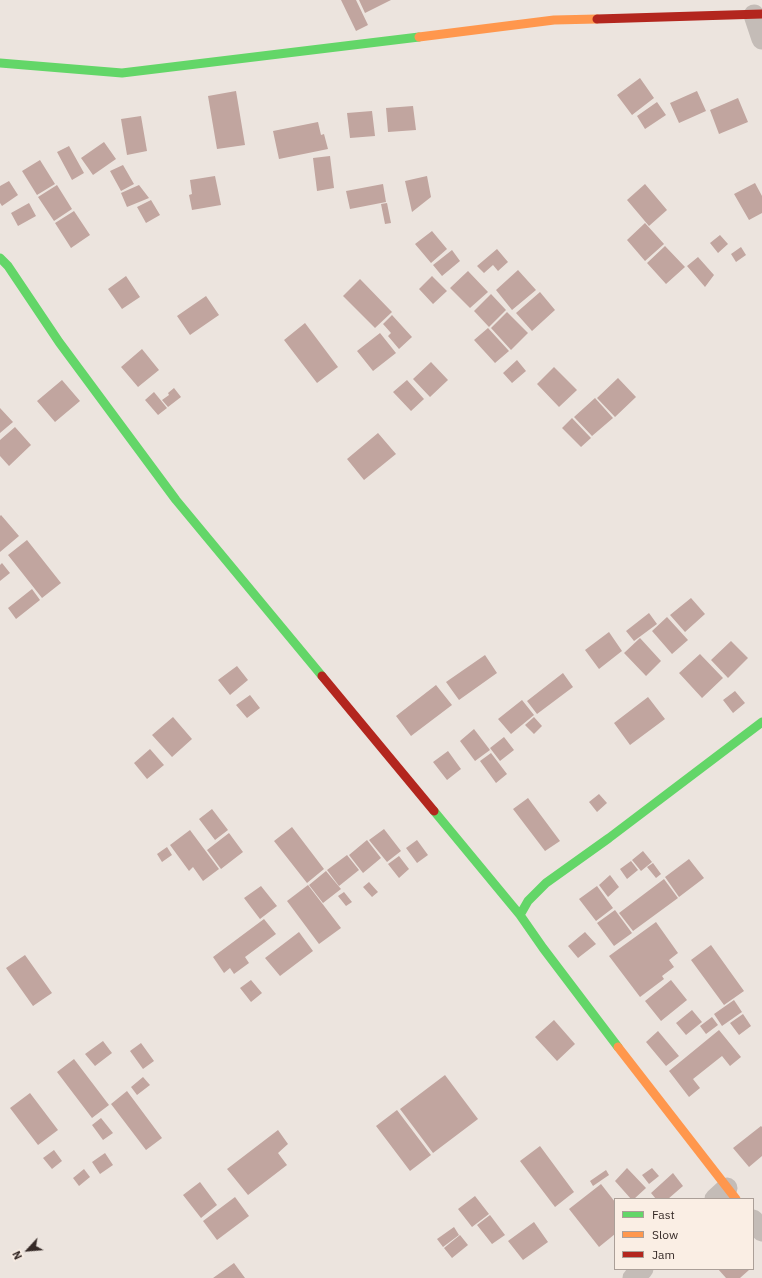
<!DOCTYPE html>
<html>
<head>
<meta charset="utf-8">
<style>
	body { margin:0 }
	#map { position:relative; width:762px; height:1278px; overflow:hidden; background:#ece4de; font-family:"IBM Plex Sans",sans-serif }
	canvas { display:block }
	.legend { position:absolute; left:614px; top:1198px; width:140px; height:72px; box-sizing:border-box; background:#faeee4; border:1px solid #ab9f98; margin:0; padding:5px 7px; list-style:none; font-size:12px; color:#352926 }
	.legend li { display:flex; align-items:center; gap:8px; height:20px }
	.legend b { width:20px; border:1px solid #ab9f98 }
	.north { position:absolute; left:8px; top:1230px; width:40px; height:40px; -webkit-text-stroke:3px #faeee4; paint-order:stroke; rotate:244deg; font-size:11px; font-weight:700; line-height:16px; text-align:center; color:#352926 }
	.north::after { content:''; display:block; margin:auto; width:14px; height:18px; background:#352926; clip-path:polygon(50% 0,100% 100%,50% 72%,0 100%) }
</style>
</head>
<body>
<div id="map">
<canvas width="762" height="1278"></canvas>
<ul class="legend">
<li><b style="height:5px;background:#63d668"></b>Fast</li>
<li><b style="height:5px;background:#ff974d"></b>Slow</li>
<li><b style="height:5px;background:#b3261e"></b>Jam</li>
</ul>
<div class="north">N</div>
</div>
<script>
const ctx = document.querySelector('canvas').getContext('2d');
ctx.lineJoin = 'round';
function fill(path, color) { ctx.fillStyle = color; ctx.fill(path, 'evenodd'); }
const toPath = rows => new Path2D(rows.map(r => 'M' + r).join(''));
function strokePath(path, color, width, dash) { ctx.strokeStyle = color; ctx.lineWidth = width; ctx.lineCap = dash ? 'butt' : 'round'; ctx.setLineDash(dash || []); ctx.stroke(path); }
fill(toPath([
	[341,0,356,0,368,25,356,31],
	[359,0,391,0,365,13],
	[640,78,654,98,632,115,617,95],
	[236,91,245,145,217,149,208,96],
	[697,91,706,111,679,123,670,103],
	[738,98,748,122,719,134,710,110],
	[657,102,666,115,645,129,637,116],
	[413,106,416,130,388,132,386,108],
	[372,111,375,136,350,138,347,113],
	[141,116,147,151,127,155,121,119],
	[318,122,321,135,324,134,328,149,279,159,273,131],
	[104,142,116,159,93,175,81,158],
	[69,146,84,173,72,180,57,152],
	[330,156,334,188,317,191,313,158],
	[40,160,55,184,37,195,22,171],
	[123,165,134,184,121,191,110,171],
	[215,176,221,205,192,210,189,195,192,194,190,180],
	[427,176,431,197,412,212,405,181],
	[9,181,18,195,2,206,0,203,0,186],
	[755,183,762,196,762,213,749,220,734,194],
	[383,184,386,202,350,209,346,191],
	[645,184,667,210,649,226,627,200],
	[57,185,72,209,54,221,38,197],
	[139,185,149,198,127,207,121,193],
	[151,200,160,215,146,223,137,207],
	[29,203,36,216,18,226,11,213],
	[387,203,391,223,385,224,381,204],
	[74,211,90,235,71,248,55,223],
	[645,223,664,244,645,261,627,240],
	[432,231,447,249,431,263,415,244],
	[720,235,728,244,718,253,710,243],
	[665,246,685,267,666,284,647,263],
	[741,247,746,255,736,262,731,254],
	[497,249,508,262,498,271,493,265,484,273,477,266],
	[452,250,460,261,442,276,433,265],
	[698,257,714,275,705,287,687,266],
	[518,270,536,290,512,310,496,290],
	[468,271,488,292,470,308,450,288],
	[126,276,140,297,122,309,108,289],
	[432,276,447,291,433,304,419,289],
	[360,279,392,312,375,328,343,296],
	[540,292,555,310,532,331,516,313],
	[491,294,506,310,489,327,474,311],
	[206,296,219,315,190,335,177,316],
	[507,312,528,333,511,350,491,328],
	[392,315,412,337,399,349,388,336,391,333,383,324],
	[305,323,338,367,317,383,284,340],
	[488,328,509,351,495,363,474,340],
	[380,333,396,353,373,371,357,351],
	[142,349,159,370,138,387,121,367],
	[517,360,526,371,512,383,503,373],
	[431,362,448,380,430,397,413,379],
	[554,367,577,390,559,407,537,384],
	[618,378,636,397,615,417,597,398],
	[62,380,80,401,55,422,37,401],
	[407,380,424,399,411,411,393,392],
	[174,388,181,397,168,407,162,400,169,395,168,393],
	[154,392,167,408,158,415,145,400],
	[595,398,613,418,592,436,574,417],
	[0,408,13,422,0,433],
	[572,418,591,438,581,447,562,428],
	[15,427,31,445,9,466,0,456,0,440],
	[378,433,396,454,364,480,347,459],
	[1,515,19,536,0,552,0,516],
	[27,540,61,583,42,598,8,555],
	[2,563,10,573,0,581,0,565],
	[32,589,40,600,16,619,8,608],
	[691,598,705,614,685,632,670,615],
	[649,613,657,624,634,641,626,631],
	[667,617,688,640,672,654,652,631],
	[609,632,622,651,599,669,585,650],
	[640,638,661,661,646,676,624,653],
	[731,641,748,658,728,678,711,660],
	[700,654,723,678,702,698,679,673],
	[485,655,497,673,459,700,446,682],
	[237,666,248,680,230,695,218,680],
	[563,673,573,687,537,714,527,701],
	[436,685,452,705,411,736,396,716],
	[735,691,745,703,733,713,723,700],
	[250,695,260,708,247,718,236,705],
	[648,697,665,719,630,745,614,723],
	[522,700,534,715,511,734,498,719],
	[173,717,192,739,172,757,152,735],
	[534,717,542,726,534,734,525,725],
	[474,729,490,750,475,761,460,741],
	[504,737,514,750,500,761,490,748],
	[150,749,164,765,147,779,134,763],
	[448,751,461,769,447,780,433,762],
	[491,753,507,774,496,783,480,761],
	[599,794,607,803,597,812,589,802],
	[528,798,560,841,545,851,513,809],
	[212,809,228,830,215,840,199,819],
	[292,827,324,869,307,883,274,841],
	[384,829,401,851,387,862,369,840],
	[190,830,219,869,203,881,193,867,189,871,170,845],
	[229,833,243,852,221,869,207,850],
	[367,840,381,858,363,873,349,855],
	[417,840,428,855,417,863,406,848],
	[167,847,172,855,162,862,157,854],
	[643,851,652,862,641,871,632,860],
	[347,855,359,870,339,886,327,870],
	[399,856,409,869,399,878,388,864],
	[689,859,704,878,679,897,665,877],
	[631,861,638,870,627,879,620,869],
	[653,863,661,874,656,878,647,867],
	[326,871,341,889,323,903,309,885],
	[610,875,619,887,608,897,599,885],
	[664,879,678,898,633,931,619,913],
	[369,882,378,892,372,897,363,887],
	[308,885,341,928,319,944,287,901],
	[261,886,277,906,260,919,244,898],
	[597,886,613,908,596,921,579,899],
	[344,892,352,902,346,906,338,896],
	[615,910,632,933,614,946,597,923],
	[264,919,276,934,245,957,249,963,234,974,230,968,224,973,213,957],
	[656,922,678,953,669,960,674,967,662,976,664,979,640,997,609,956],
	[299,932,313,951,280,976,265,958],
	[585,932,596,944,578,958,568,946],
	[711,945,744,991,724,1005,691,960],
	[25,955,52,993,33,1006,6,968],
	[251,980,262,993,251,1002,240,988],
	[671,980,687,1000,661,1021,645,1001],
	[734,1000,742,1012,722,1026,714,1014],
	[692,1010,702,1022,686,1035,676,1023],
	[743,1014,751,1026,739,1035,730,1023],
	[712,1017,718,1025,706,1034,700,1026],
	[554,1020,575,1044,557,1061,535,1037],
	[719,1030,741,1057,730,1066,722,1056,693,1079,700,1088,689,1097,669,1071],
	[658,1031,679,1056,666,1066,646,1042],
	[103,1041,112,1053,95,1066,85,1054],
	[141,1043,154,1061,143,1069,130,1051],
	[74,1059,109,1105,92,1118,57,1072],
	[445,1075,478,1119,433,1153,400,1109],
	[143,1077,150,1085,137,1095,131,1087],
	[127,1091,162,1138,146,1150,111,1104],
	[30,1093,58,1130,38,1145,10,1108],
	[397,1110,431,1155,410,1171,376,1126],
	[101,1118,113,1133,103,1140,92,1125],
	[761,1126,762,1127,762,1156,749,1167,733,1148],
	[278,1130,288,1144,278,1153,287,1165,248,1195,227,1169],
	[540,1146,574,1192,555,1207,520,1161],
	[54,1150,62,1161,52,1169,43,1158],
	[105,1153,113,1165,100,1174,92,1162],
	[627,1168,646,1188,634,1199,631,1199,615,1181],
	[652,1168,659,1176,649,1184,642,1175],
	[84,1169,90,1177,79,1186,73,1178],
	[606,1170,609,1175,593,1186,590,1181],
	[673,1173,683,1186,668,1199,656,1199,651,1193],
	[200,1182,217,1205,201,1218,183,1195],
	[601,1184,615,1202,615,1234,599,1247,569,1209],
	[475,1196,489,1214,472,1227,458,1209],
	[235,1197,249,1216,217,1240,203,1221],
	[490,1215,505,1235,492,1244,477,1225],
	[534,1222,548,1242,523,1260,508,1241],
	[454,1227,459,1235,443,1247,437,1239],
	[460,1235,468,1245,452,1258,444,1248],
	[234,1263,245,1278,213,1278],
	[718,1269,748,1269,749,1270,740,1278,726,1278]
]), '#c1a59f');
strokePath(toPath([
	[754,15,762,39],
	[715,1199,727,1188],
	[753,1220,762,1231],
	[633,1278,643,1269]
]), '#c4bcb7', 21);
strokePath(toPath([
	[0,63,122,73,419,37],
	[0,258,8,266,59,342,176,500,322,676],
	[434,811,520,915],
	[618,1047,543,948,520,915,528,901,546,883,609,838,762,722]
]), '#63d668', 9);
strokePath(toPath([
	[419,37,554,20,597,19],
	[618,1047,736,1199]
]), '#ff974d', 9);
strokePath(toPath([
	[597,19,762,14],
	[322,676,434,811]
]), '#b3261e', 9);
</script>
</body>
</html>
